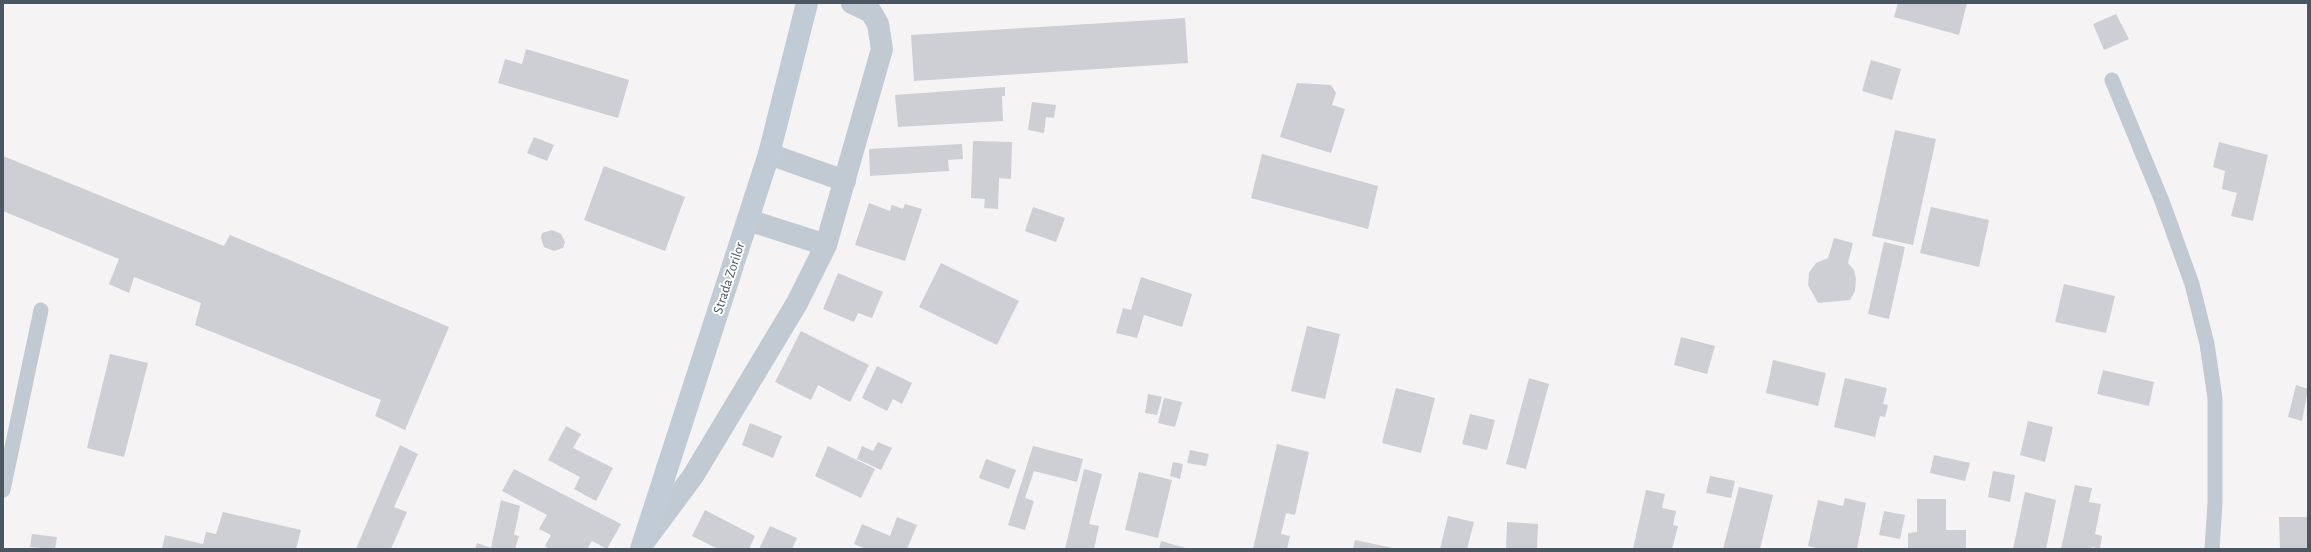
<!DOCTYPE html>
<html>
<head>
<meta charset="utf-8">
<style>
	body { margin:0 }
	#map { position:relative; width:2311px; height:552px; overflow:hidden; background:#f5f3f3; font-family:"Alegreya Sans",sans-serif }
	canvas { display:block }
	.frame { position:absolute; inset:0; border:4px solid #4a5661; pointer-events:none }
</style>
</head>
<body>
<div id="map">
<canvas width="2311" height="552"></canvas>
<div class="frame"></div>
</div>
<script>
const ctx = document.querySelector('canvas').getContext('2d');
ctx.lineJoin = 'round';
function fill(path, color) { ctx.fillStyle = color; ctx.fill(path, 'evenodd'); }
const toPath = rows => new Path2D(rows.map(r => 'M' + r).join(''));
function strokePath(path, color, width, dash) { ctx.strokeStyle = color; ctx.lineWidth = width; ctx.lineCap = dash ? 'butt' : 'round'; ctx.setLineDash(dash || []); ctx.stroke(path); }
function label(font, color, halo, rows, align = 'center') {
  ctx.font = font + ' "Alegreya Sans",sans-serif'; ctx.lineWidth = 4; ctx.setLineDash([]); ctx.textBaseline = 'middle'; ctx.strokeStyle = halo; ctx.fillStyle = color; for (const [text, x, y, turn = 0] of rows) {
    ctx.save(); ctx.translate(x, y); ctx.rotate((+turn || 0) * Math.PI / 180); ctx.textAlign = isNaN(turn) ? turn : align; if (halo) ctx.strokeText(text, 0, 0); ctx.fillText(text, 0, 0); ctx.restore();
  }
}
fill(toPath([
	[1898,3,1967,3,1959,35,1894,17],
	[2116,14,2129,39,2104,50,2093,24],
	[1185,18,1188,63,914,81,911,35],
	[526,49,629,80,618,118,498,83,505,59,522,64],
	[1871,60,1901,69,1892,100,1862,91],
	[1297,83,1331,85,1336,93,1332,105,1345,109,1331,153,1280,137],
	[1005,87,1005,96,1002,96,1003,121,898,127,895,95],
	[1032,102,1056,105,1054,118,1046,117,1044,133,1028,130],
	[1895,130,1936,139,1913,245,1872,236],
	[534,137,554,145,547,161,527,153],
	[973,141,1012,142,1011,179,999,178,998,209,984,208,985,199,971,198],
	[2219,142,2268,155,2253,221,2231,216,2237,193,2222,189,2225,171,2213,167],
	[962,144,963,159,948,160,949,171,870,176,869,149],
	[1262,154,1378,186,1368,229,1251,198],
	[3,156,224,246,230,235,449,327,405,430,375,416,381,400,195,325,201,303,134,277,129,293,109,284,119,259,3,211],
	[604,166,685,197,665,251,584,220],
	[869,203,890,211,892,205,903,209,905,204,922,209,905,261,855,245],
	[1033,207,1065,218,1056,242,1025,231],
	[1931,207,1989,220,1979,267,1920,253],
	[552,230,561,234,565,242,563,248,554,251,544,247,541,238,542,233],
	[1834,238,1853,243,1848,263,1854,270,1856,279,1855,291,1850,300,1818,303,1808,285,1809,273,1816,263,1828,258],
	[1884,242,1905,247,1889,319,1868,314],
	[941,263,1019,301,997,345,919,307],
	[838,273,883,292,872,318,858,313,854,322,823,309],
	[1141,277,1192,294,1182,327,1144,315,1137,338,1116,333,1123,308,1131,310],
	[2064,284,2115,296,2106,333,2055,322],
	[1307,326,1340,334,1325,399,1291,391],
	[801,331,869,365,850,402,818,385,811,400,775,382],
	[1681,337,1715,346,1707,374,1674,365],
	[110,354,148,363,124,457,87,448],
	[1773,360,1826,373,1818,406,1766,393],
	[877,366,912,383,902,404,893,399,887,411,862,398],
	[2103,370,2154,382,2149,406,2097,394],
	[1529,378,1549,384,1526,469,1506,464],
	[1845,378,1887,388,1883,404,1888,405,1885,417,1880,416,1875,437,1834,427],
	[2296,385,2308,389,2302,421,2288,417],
	[1396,388,1435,398,1421,453,1382,443],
	[1148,394,1162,397,1157,415,1145,413],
	[1164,398,1182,402,1175,427,1158,423],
	[1470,414,1495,420,1487,450,1462,444],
	[2028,421,2053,427,2045,462,2020,455],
	[750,423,782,436,773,458,742,445],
	[566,426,581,434,573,448,613,468,596,501,574,489,580,477,548,460],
	[878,442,892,448,881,470,857,459,862,446,873,451],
	[1277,444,1309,452,1295,515,1286,513,1281,534,1290,536,1287,549,1253,549],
	[400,445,418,454,394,507,407,512,391,549,356,549],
	[828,446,875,469,861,498,815,476],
	[1033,446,1083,459,1077,482,1034,471,1025,498,1034,501,1025,530,1008,525],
	[1190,450,1209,454,1206,466,1187,463],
	[1934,455,1970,463,1965,481,1930,473],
	[986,459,1016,470,1009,489,979,478],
	[1173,462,1183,464,1180,479,1170,476],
	[514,469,621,524,607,549,592,541,587,549,549,549,545,546,551,535,539,529,547,515,502,491],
	[1084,469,1102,474,1089,524,1099,526,1094,549,1065,549],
	[1993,471,2015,475,2010,502,1988,497],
	[1139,472,1172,480,1158,538,1125,530],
	[1710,476,1735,481,1731,498,1706,493],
	[2075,485,2092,488,2089,502,2101,504,2095,534,2102,536,2100,549,2092,547,2091,549,2061,549],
	[1739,487,1773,495,1760,549,1723,549],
	[1646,490,1665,494,1662,508,1676,511,1673,525,1678,526,1672,549,1633,549],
	[2025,492,2056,500,2046,549,2013,549],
	[1845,498,1866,503,1857,549,1821,549,1808,546,1818,500,1843,506],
	[1917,499,1946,499,1946,530,1966,530,1966,549,1908,549,1908,533,1917,532],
	[501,500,520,506,514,535,519,536,515,549,475,549,477,543,491,548],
	[705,510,755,536,749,549,718,549,692,536],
	[1884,511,1905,515,1900,539,1879,535],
	[223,512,301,530,296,549,162,549,165,535,203,544,206,532,216,534],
	[1448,516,1474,522,1467,549,1440,549],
	[897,517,917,525,907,549,866,549,854,544,862,524,890,536],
	[2279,517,2308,517,2308,549,2280,549],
	[1507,522,1538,524,1537,549,1506,549],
	[770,526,797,538,792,549,759,549],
	[32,534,57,537,55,549,30,547],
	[1355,540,1393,548,1393,549,1353,549],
	[1161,541,1189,549,1159,549]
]), '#cdcfd5');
strokePath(toPath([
	[2112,80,2162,201,2192,284,2207,344,2215,398,2215,503,2212,549],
	[3,490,41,310]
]), '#c1cad2', 15);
strokePath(toPath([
	[769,154,845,181],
	[748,220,826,245],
	[644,542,693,476,797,303,826,245,882,49,878,24,871,12,852,3]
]), '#c1cad2', 22);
strokePath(toPath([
	[641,549,769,154,807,3]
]), '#c1cbd6', 22);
label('14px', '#4a5661', '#fff', [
	["Strada Zorilor",729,278,-72]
]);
</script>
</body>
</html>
